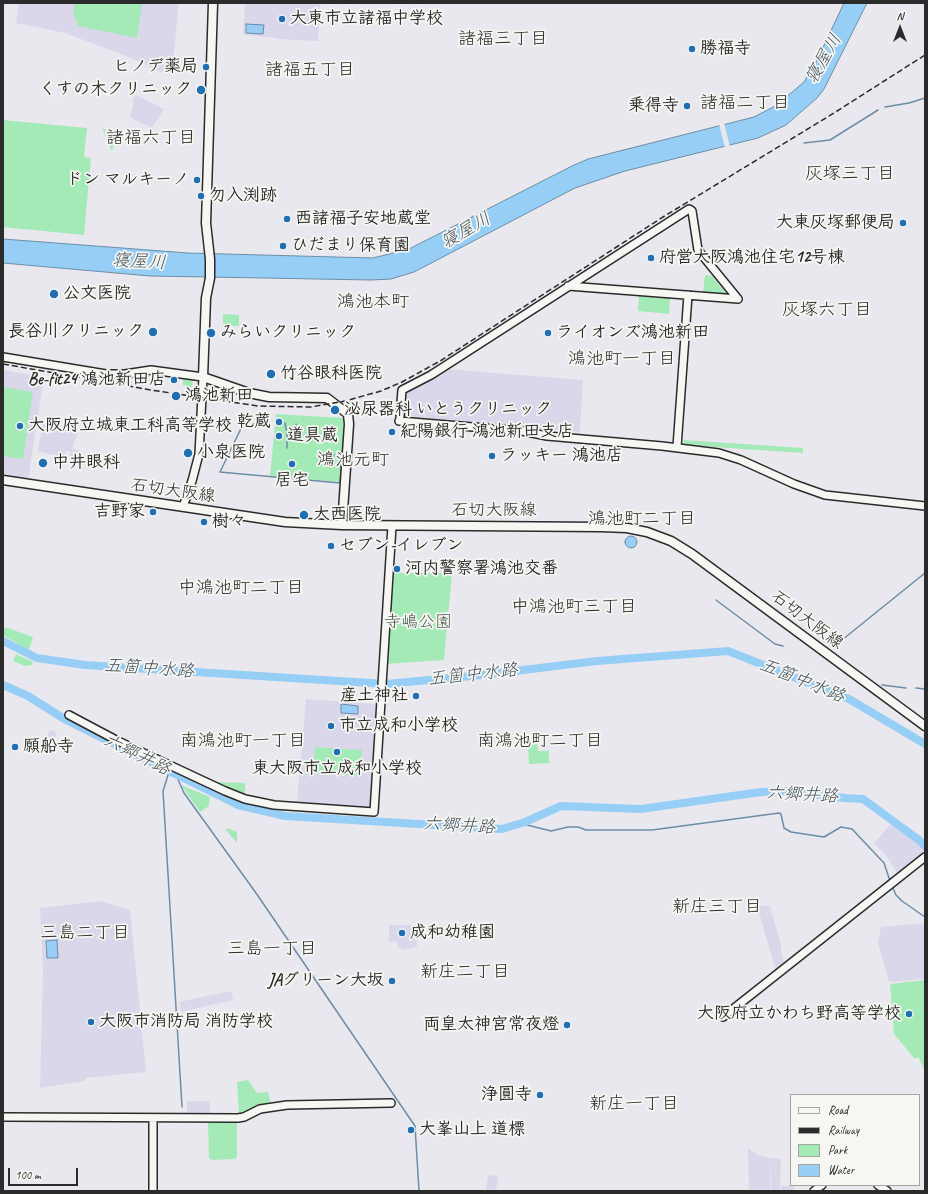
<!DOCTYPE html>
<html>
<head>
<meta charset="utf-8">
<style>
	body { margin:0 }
	#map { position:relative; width:928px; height:1194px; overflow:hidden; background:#eae8ef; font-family:Caveat,sans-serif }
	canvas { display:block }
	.frame { position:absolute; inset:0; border:4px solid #2b2b2b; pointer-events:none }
	.legend { position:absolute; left:790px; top:1094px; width:130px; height:92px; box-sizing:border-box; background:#f6f6f2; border:1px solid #a5a5a2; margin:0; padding:5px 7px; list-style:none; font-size:12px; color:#2b2b2b }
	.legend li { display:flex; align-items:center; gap:8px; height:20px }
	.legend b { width:20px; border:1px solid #a5a5a2 }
	.north { position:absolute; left:880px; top:8px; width:40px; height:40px; -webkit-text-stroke:3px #f6f6f2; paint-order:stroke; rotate:0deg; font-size:11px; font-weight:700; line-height:16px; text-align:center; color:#2b2b2b }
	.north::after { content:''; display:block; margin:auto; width:14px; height:18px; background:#2b2b2b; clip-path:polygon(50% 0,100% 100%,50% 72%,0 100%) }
	.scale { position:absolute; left:8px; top:1168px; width:70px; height:18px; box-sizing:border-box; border:2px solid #2b2b2b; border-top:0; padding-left:5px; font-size:12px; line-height:14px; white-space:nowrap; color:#2b2b2b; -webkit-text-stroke:3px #f6f6f2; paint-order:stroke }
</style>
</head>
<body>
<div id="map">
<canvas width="928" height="1194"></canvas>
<div class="frame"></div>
<ul class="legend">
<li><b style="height:5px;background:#f6f6f2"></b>Road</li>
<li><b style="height:5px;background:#2b2b2b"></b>Railway</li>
<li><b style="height:11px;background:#a4eab7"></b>Park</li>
<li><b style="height:11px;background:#97cef6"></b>Water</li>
</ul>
<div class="north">N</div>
<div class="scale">100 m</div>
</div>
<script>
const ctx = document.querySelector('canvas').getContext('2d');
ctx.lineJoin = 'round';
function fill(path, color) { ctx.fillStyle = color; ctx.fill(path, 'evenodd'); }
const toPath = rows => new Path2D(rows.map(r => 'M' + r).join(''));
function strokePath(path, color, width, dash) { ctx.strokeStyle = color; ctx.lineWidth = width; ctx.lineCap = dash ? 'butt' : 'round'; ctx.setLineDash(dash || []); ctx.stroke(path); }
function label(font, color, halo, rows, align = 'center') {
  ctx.font = font + ' Caveat,"Klee One",sans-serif'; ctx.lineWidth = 3.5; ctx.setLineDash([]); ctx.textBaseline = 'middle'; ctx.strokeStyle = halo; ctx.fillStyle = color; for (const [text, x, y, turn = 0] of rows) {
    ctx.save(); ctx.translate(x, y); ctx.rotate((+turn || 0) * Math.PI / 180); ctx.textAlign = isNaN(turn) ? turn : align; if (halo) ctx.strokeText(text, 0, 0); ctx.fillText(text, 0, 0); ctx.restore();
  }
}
fill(toPath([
	[19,3,179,3,173,61,167,75,131,58,65,33,16,23],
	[245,3,320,3,318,41,277,39,276,38,243,35],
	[136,95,164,109,152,128,129,117,133,108,133,99],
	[444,369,583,380,580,432,425,420,425,404,424,419,403,416,404,393],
	[3,370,44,377,28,480,3,476],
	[43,423,78,432,72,448,80,451,76,460,68,459,71,452,66,451,63,458,38,451],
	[306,699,377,704,370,806,368,807,297,802],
	[50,730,57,733,50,748,43,745],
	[892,823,918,841,925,850,925,855,898,875,888,858,874,843],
	[100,901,130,910,146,1072,86,1078,85,1081,40,1088,43,972,40,908],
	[757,906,770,906,781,945,781,952,785,965,776,971],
	[925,923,925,979,889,982,878,943,881,927],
	[389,925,415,925,417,947,404,950,398,947,397,942,389,942],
	[231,991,233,1000,181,1012,179,1002],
	[187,1101,210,1101,210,1115,189,1115,187,1112],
	[748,1148,758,1155,771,1158,770,1191,749,1191],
	[771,1158,781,1159,780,1191,771,1191],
	[488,1175,498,1176,496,1191,486,1191],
	[781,1186,794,1186,794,1191,781,1191]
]), '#dbd7eb');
fill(toPath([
	[75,3,142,3,137,38,78,26,73,11],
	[396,12,410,13,409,18,396,17],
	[3,120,87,128,84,157,91,158,84,235,3,227],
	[102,128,111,132,114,144,112,151],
	[705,275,712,276,727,294,703,292],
	[639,296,670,298,669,314,638,311],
	[223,314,239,315,239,326,223,326],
	[183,378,193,379,192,387,183,385],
	[3,387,33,392,23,459,3,456],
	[276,414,344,418,340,482,270,476],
	[684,440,803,448,803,453,684,445],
	[394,573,452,573,444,660,386,664],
	[5,627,33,637,29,650,6,637,3,634],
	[16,654,33,662,32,665,25,666,13,661],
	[537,744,538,751,549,751,549,763,529,764,528,745],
	[315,747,362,750,360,776,313,772],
	[215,782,245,783,245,795,215,784],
	[181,785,210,797,209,806,200,812],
	[227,828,237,832,237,843,226,830],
	[925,980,925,1071,919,1058,914,1058,894,1034,890,984],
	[248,1080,257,1093,268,1092,271,1105,254,1107,243,1115,239,1115,237,1082],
	[211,1120,235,1120,237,1122,237,1156,235,1159,212,1160,209,1158,208,1123]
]), '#a4eab7');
const water = toPath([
	[844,3,867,3,824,89,817,98,786,125,758,138,625,171,575,188,414,272,391,279,371,280,263,278,150,276,3,263,3,239,188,253,373,258,409,249,572,166,588,159,754,117,777,105,804,82,817,60,844,3],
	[246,24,264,25,263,34,246,33,246,24],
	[328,453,333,453,335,456,330,461,321,461,321,458,328,453],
	'625 542a6 6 0 1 1 12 0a6 6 0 1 1-12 0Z',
	[341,704,358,706,358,714,341,713,341,704],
	[57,940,58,958,47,958,46,941,57,940]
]);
fill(water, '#97cef6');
strokePath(water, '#6c8da5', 1);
fill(toPath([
	[724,123,730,147,725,148,719,124]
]), '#eae8ef');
strokePath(toPath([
	[885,107,909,103,925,98],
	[804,143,830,140,878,110],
	[248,414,220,472,340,483,345,422],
	[285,423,287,433,295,433,296,424],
	[287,433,287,448],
	[716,600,775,644,783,646],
	[837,644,925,573],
	[882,685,906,688],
	[916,688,925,689],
	[169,772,163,791,182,1107],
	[176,775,184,793,256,893,415,1126,419,1191],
	[525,822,527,825,551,831,568,827,578,827,586,830,652,830,779,813,781,814,784,828,791,832,824,837,841,827,852,829,884,863,890,881],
	[892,886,896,895,902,901,925,917]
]), '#6c8da5', 1.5);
strokePath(toPath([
	[3,641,37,658,85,665,386,684,482,675,597,661,728,651,849,699,925,744],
	[3,685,28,696,66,720,88,731,238,805,285,816,502,829,525,822,561,806,641,809,761,792,788,791,845,798,863,799,919,840,925,846]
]), '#97cef6', 8);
const tertiary = toPath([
	[568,286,738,299],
	[3,357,106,374,125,374,151,370,203,377,199,454,192,481,183,507],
	[400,416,402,390,431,375,689,209,692,211,698,250,738,299],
	[399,421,522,431,547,436,662,446,719,453,741,460,794,484,825,495,925,506],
	[677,447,688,295],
	[69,715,118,741,225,791,245,799,274,805,374,812,392,526],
	[723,1017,925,857],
	[3,1117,238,1118,244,1117,260,1109,287,1105,391,1103],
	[153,1118,153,1191],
	[878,1185,887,1191],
	[814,1191,822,1185]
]);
const secondary = toPath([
	[213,3,206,223,210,259,210,278,206,298,203,377,249,393,269,397,327,398,348,414,349,424,342,525],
	[3,480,285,522,342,525,601,527,627,528,647,532,671,541,692,554,925,726]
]);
strokePath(tertiary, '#2b2b2b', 10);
strokePath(secondary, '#2b2b2b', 11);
strokePath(tertiary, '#f6f6f2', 7);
strokePath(secondary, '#f6f6f2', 8);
strokePath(toPath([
	[3,364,151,390,258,406,311,407,345,401,381,391,402,382,440,361,663,217,834,113,925,55]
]), '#2b2b2b', 1.5, [6, 3]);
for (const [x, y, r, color] of [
	[282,19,4,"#1f6fb2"],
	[692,49,4,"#1f6fb2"],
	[206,67,4,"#1f6fb2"],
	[201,90,5,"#1f6fb2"],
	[687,106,4,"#1f6fb2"],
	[197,180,4,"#1f6fb2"],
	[201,196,4,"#1f6fb2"],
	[287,219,4,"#1f6fb2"],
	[903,223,4,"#1f6fb2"],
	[283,246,4,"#1f6fb2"],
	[651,258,4,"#1f6fb2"],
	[54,294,5,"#1f6fb2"],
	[153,332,5,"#1f6fb2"],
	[211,333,5,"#1f6fb2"],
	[548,333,4,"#1f6fb2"],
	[271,374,5,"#1f6fb2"],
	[174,380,4,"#1f6fb2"],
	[176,396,5,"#1f6fb2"],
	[335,410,5,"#1f6fb2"],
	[279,422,4,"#1f6fb2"],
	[20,426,4,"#1f6fb2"],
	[392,432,4,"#1f6fb2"],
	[279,436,4,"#1f6fb2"],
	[188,453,5,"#1f6fb2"],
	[492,456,4,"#1f6fb2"],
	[43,463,5,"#1f6fb2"],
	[292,464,4,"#1f6fb2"],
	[153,512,4,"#1f6fb2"],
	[304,515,5,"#1f6fb2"],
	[204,522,4,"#1f6fb2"],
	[331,546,4,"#1f6fb2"],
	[397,569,4,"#1f6fb2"],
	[416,696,4,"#1f6fb2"],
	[331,726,4,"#1f6fb2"],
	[15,747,4,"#1f6fb2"],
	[337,752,4,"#1f6fb2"],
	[402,933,4,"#1f6fb2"],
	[392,981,4,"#1f6fb2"],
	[909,1014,4,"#1f6fb2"],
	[91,1022,4,"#1f6fb2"],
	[567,1025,4,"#1f6fb2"],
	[540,1095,4,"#1f6fb2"],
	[411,1130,4,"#1f6fb2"]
]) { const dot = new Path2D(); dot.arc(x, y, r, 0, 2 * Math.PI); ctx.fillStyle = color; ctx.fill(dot); strokePath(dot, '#f6f6f2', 1.5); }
label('bold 17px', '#2b2b2b', '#f6f6f2', [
	["大東市立諸福中学校",290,19],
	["勝福寺",700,49],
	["ヒノデ薬局",198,67,"right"],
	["くすの木クリニック",192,90,"right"],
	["乗得寺",679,106,"right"],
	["ドン マルキーノ",189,180,"right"],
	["勿入渕跡",209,196],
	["西諸福子安地蔵堂",295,219],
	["大東灰塚郵便局",895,223,"right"],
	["ひだまり保育園",291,246],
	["府営大阪鴻池住宅12号棟",659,258],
	["公文医院",63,294],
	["長谷川クリニック",144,332,"right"],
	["みらいクリニック",220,333],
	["ライオンズ鴻池新田",556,333],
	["竹谷眼科医院",280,374],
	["Be-fit24 鴻池新田店",166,380,"right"],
	["鴻池新田",185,396],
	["泌尿器科 いとうクリニック",344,410],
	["乾蔵",271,422,"right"],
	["大阪府立城東工科高等学校",28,426],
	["紀陽銀行 鴻池新田支店",400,432],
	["道具蔵",287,436],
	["小泉医院",197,453],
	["ラッキー 鴻池店",500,456],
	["中井眼科",52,463],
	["居宅",292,481,"center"],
	["吉野家",145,512,"right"],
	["大西医院",313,515],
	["樹々",212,522],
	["セブン-イレブン",339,546],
	["河内警察署鴻池交番",405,569],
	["産土神社",408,696,"right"],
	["市立成和小学校",339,726],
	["願船寺",23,747],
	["東大阪市立成和小学校",337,769,"center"],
	["成和幼稚園",410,933],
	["JAグリーン大坂",384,981,"right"],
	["大阪府立かわち野高等学校",901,1014,"right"],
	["大阪市消防局 消防学校",99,1022],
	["両皇太神宮常夜燈",559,1025,"right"],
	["浄圓寺",532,1095,"right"],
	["大峯山上 道標",419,1130]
], 'left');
label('17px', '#2b2b2b', '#f6f6f2', [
	["石切大阪線",173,491,8],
	["石切大阪線",494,511],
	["石切大阪線",807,620,37]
]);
label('17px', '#495b4e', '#f6f6f2', [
	["寺嶋公園",418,623]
]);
label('18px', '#2b2b2b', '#f6f6f2', [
	["諸福三丁目",503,39],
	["諸福五丁目",310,70],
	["諸福二丁目",745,103],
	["諸福六丁目",151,138],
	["灰塚三丁目",850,174],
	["鴻池本町",373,302],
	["灰塚六丁目",827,310],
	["鴻池町一丁目",622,359],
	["鴻池元町",353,460],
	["鴻池町二丁目",642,519],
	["中鴻池町二丁目",241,588],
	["中鴻池町三丁目",574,607],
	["南鴻池町一丁目",243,741],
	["南鴻池町二丁目",540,741],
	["新庄三丁目",717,907],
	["三島二丁目",85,933],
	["三島一丁目",272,949],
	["新庄二丁目",465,972],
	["新庄一丁目",634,1104]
]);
label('italic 18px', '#46545e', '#f6f6f2', [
	["寝屋川",824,59,-60],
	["寝屋川",466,231,-30],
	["寝屋川",139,262,3],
	["五箇中水路",149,669,4],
	["五箇中水路",473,675,-6],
	["五箇中水路",802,681,22],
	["六郷井路",137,755,26],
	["六郷井路",802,795,3],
	["六郷井路",459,826,3]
]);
</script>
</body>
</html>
